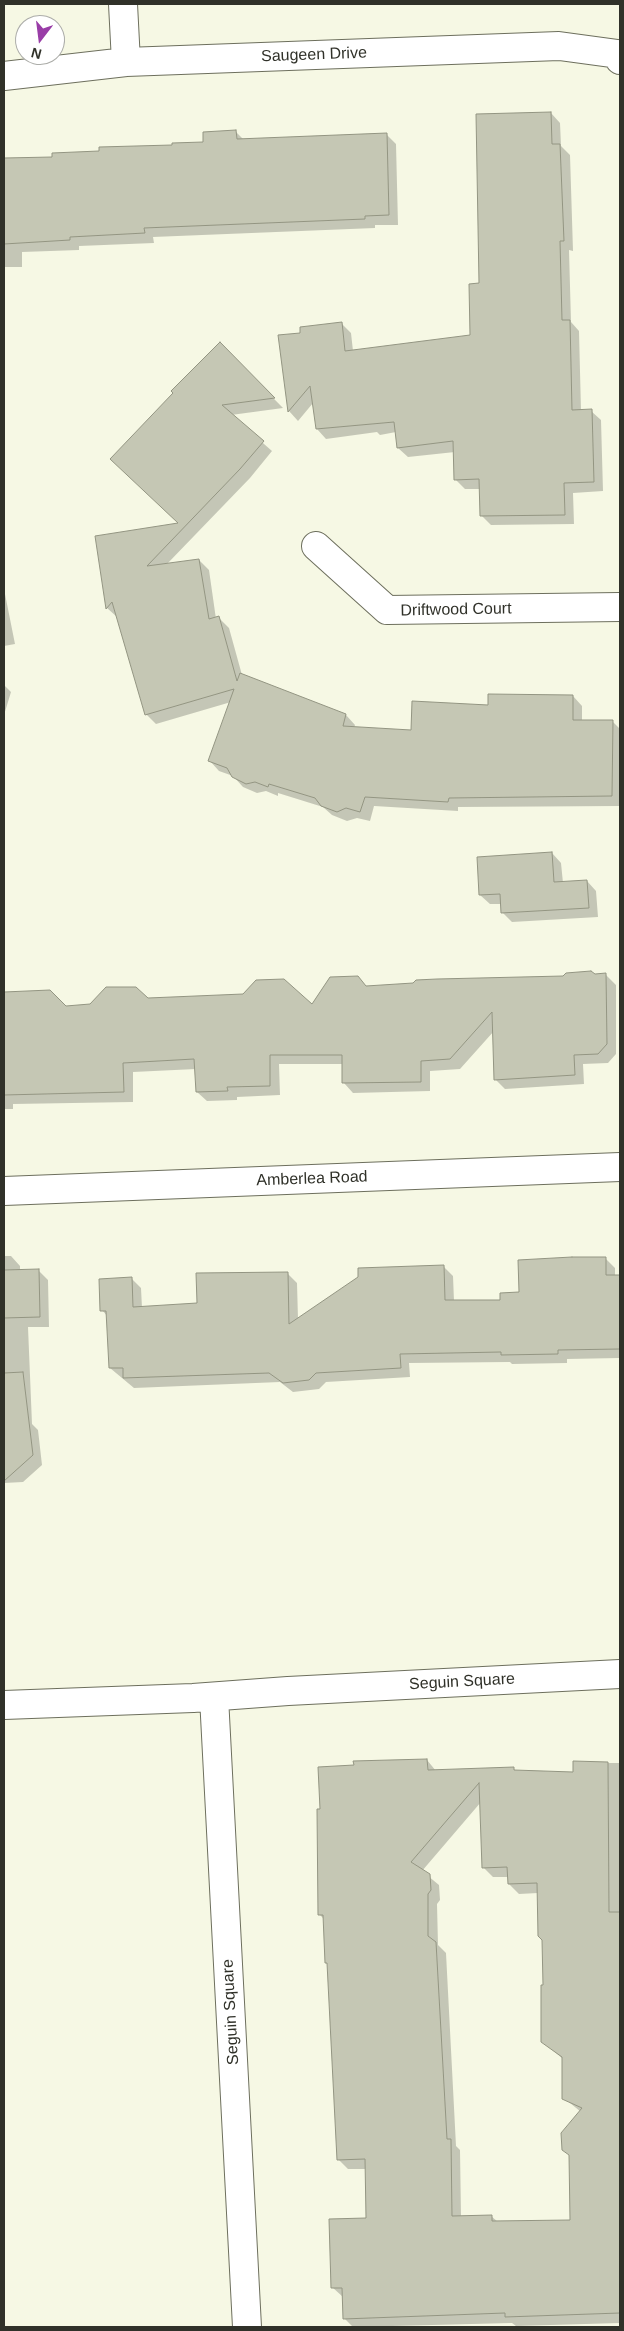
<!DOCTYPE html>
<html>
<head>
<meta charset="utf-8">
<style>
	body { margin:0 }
	#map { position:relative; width:624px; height:2331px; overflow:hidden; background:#f6f8e4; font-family:Helvetica,sans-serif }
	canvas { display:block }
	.frame { position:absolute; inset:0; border:5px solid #303129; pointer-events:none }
	.north { position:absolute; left:15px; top:15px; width:50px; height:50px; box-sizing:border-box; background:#fff; border:1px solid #acada9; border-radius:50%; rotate:195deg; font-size:14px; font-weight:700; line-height:20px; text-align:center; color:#303129 }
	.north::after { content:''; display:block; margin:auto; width:18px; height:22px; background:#993da7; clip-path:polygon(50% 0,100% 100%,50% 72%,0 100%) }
</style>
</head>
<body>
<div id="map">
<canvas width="624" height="2331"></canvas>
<div class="frame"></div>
<div class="north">N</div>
</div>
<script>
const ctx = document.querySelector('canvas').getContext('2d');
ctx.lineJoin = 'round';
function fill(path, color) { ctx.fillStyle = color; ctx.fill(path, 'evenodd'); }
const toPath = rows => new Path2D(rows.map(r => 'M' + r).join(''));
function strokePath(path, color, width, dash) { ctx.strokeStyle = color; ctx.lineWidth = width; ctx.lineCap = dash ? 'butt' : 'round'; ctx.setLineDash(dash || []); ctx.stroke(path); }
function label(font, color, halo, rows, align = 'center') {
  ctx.font = font + ' Helvetica,sans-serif'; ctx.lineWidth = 5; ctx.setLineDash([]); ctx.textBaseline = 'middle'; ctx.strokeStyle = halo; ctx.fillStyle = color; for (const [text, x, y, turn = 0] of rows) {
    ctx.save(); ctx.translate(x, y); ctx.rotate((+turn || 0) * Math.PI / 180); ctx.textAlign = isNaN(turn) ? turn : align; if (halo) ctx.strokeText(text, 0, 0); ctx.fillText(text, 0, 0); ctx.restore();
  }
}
fill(toPath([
	[551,113,560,123,561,146,570,155,573,251,569,250,571,322,579,331,581,411,591,411,601,420,603,491,573,493,574,524,491,525,481,515,481,489,465,489,455,479,455,452,408,457,398,448,396,432,380,435,377,432,326,439,317,429,313,403,298,421,289,411,279,336,302,334,341,323,351,333,353,351,472,336,480,285],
	[236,132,244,140,386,134,396,144,398,225,375,225,375,228,153,237,154,243,79,246,79,250,22,252,22,267,4,267,4,160,53,158,205,143],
	[220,344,283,408,231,415,272,451,250,478,167,564,199,560,209,570,216,619,219,618,229,628,242,675,346,715,355,725,354,728,412,731,489,707,573,696,582,706,582,721,612,721,620,729,620,806,458,807,458,811,374,806,370,821,357,818,347,821,332,815,323,807,278,793,278,796,266,791,257,793,243,787,233,776,219,771,210,761,231,702,156,724,146,714,117,617,107,608,97,537,180,524],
	[4,589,15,644,4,646],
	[4,685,11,692,4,715],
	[552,853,561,863,563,883,587,881,596,891,598,917,512,922,502,912,502,904,490,904,480,895],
	[606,975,616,985,616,1054,608,1063,583,1064,584,1084,505,1089,495,1079,494,1031,460,1069,430,1071,430,1091,353,1093,344,1083,344,1064,279,1064,280,1095,237,1097,237,1100,207,1101,197,1092,196,1069,133,1072,133,1102,13,1104,13,1109,4,1109,4,1018,5,1019,66,1007,147,1000,312,1006,357,977,367,987],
	[4,1256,11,1256,20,1266,20,1270,38,1270,48,1280,49,1327,28,1327,32,1424,38,1430,42,1465,23,1482,4,1483],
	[605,1258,615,1268,615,1276,620,1276,620,1358,567,1359,567,1363,512,1364,510,1362,409,1363,410,1377,326,1382,319,1389,293,1392,280,1382,134,1388,110,1368,108,1317,102,1310,131,1278,141,1288,142,1308,198,1304,287,1273,297,1283,298,1319,443,1266,453,1276,454,1301,501,1301],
	[427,1760,436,1771,513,1768,516,1771,574,1773,574,1763,620,1763,620,2323,516,2326,512,2323,353,2327,344,2318,343,2297,332,2287,367,2219,366,2169,348,2169,338,2159,329,1966,326,1963,325,1920,320,1915],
	[481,1802,484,1868,493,1877,509,1877,509,1884,519,1894,538,1893,543,1939,544,1987,542,2041,563,2059,564,2098,581,2112,572,2221,498,2222,491,2216,461,2217,460,2150,456,2146,446,1953,438,1945,437,1904,440,1900,439,1885,422,1871]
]), '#0003');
const building = toPath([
	[551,112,552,144,560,144,564,241,560,241,562,320,570,320,572,410,592,409,594,482,564,483,565,515,480,516,479,479,454,480,453,441,397,448,394,422,316,429,310,386,288,412,278,335,300,333,300,327,342,322,345,351,470,335,469,284,479,283,476,114,551,112],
	[236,130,237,139,387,133,389,215,365,216,365,219,144,228,145,233,70,237,70,240,4,244,4,158,52,157,52,153,99,151,99,147,172,145,172,143,203,142,203,132,236,130],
	[220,342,275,398,222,405,264,441,240,469,147,566,199,559,209,619,219,616,237,681,240,673,346,714,343,726,411,730,412,701,488,705,488,694,573,695,573,720,613,720,612,796,449,798,448,802,365,797,360,812,346,808,337,812,321,806,315,798,269,784,268,787,255,782,246,784,232,777,227,768,208,761,234,689,145,715,112,602,106,609,95,536,178,523,110,459,173,393,171,391,220,342],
	[552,852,554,882,587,880,589,908,501,913,500,894,479,895,477,857,552,852],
	[591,971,595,974,606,973,607,1044,598,1054,574,1055,575,1075,494,1080,492,1012,450,1059,421,1061,421,1082,342,1083,342,1055,270,1055,270,1086,227,1087,228,1091,196,1092,194,1059,123,1063,124,1092,4,1095,4,992,50,990,66,1006,90,1004,106,987,136,987,148,998,243,994,256,980,284,979,312,1004,330,977,358,976,366,986,413,983,416,980,437,979,563,976,566,973,591,971],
	[572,1257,606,1257,606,1275,620,1275,620,1349,558,1350,558,1354,501,1355,501,1352,400,1354,401,1368,316,1373,309,1380,283,1383,269,1373,123,1378,123,1368,109,1368,106,1311,100,1311,99,1279,132,1277,133,1307,197,1303,196,1273,288,1272,289,1324,358,1277,358,1268,444,1265,445,1300,500,1300,500,1293,519,1292,518,1260,572,1257],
	[39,1269,40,1317,4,1318,4,1270,39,1269],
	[23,1372,33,1455,4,1481,4,1373,23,1372],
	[427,1759,428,1770,514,1767,514,1770,573,1772,573,1761,608,1762,609,1912,620,1912,620,2313,505,2317,505,2313,343,2319,342,2288,331,2288,329,2219,366,2218,365,2159,337,2160,327,1963,325,1963,323,1915,318,1915,317,1809,320,1809,318,1767,354,1765,353,1761,427,1759],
	[479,1783,482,1868,507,1867,508,1884,537,1883,538,1936,542,1940,543,1985,541,1985,541,2042,562,2057,562,2099,582,2108,561,2133,562,2150,569,2155,570,2220,492,2221,492,2215,452,2216,451,2139,447,2139,436,1942,428,1936,428,1894,431,1890,430,1874,411,1862,479,1783]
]);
fill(building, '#c5c7b4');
strokePath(building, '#939582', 1);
const minor = toPath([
	[123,4,126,62],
	[4,76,126,62,559,46,618,54,620,60],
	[316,546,387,610,620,607],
	[4,1191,620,1167],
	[214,1697,247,2327],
	[4,1705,193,1698,288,1691,620,1674]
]);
strokePath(minor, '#6d6f5d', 30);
strokePath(minor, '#fff', 28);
label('16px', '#303129', '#fff', [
	["Saugeen Drive",314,55,-2],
	["Driftwood Court",456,610,-1],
	["Amberlea Road",312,1179,-2],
	["Seguin Square",462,1682,-3],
	["Seguin Square",231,2012,-93]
]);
</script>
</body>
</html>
